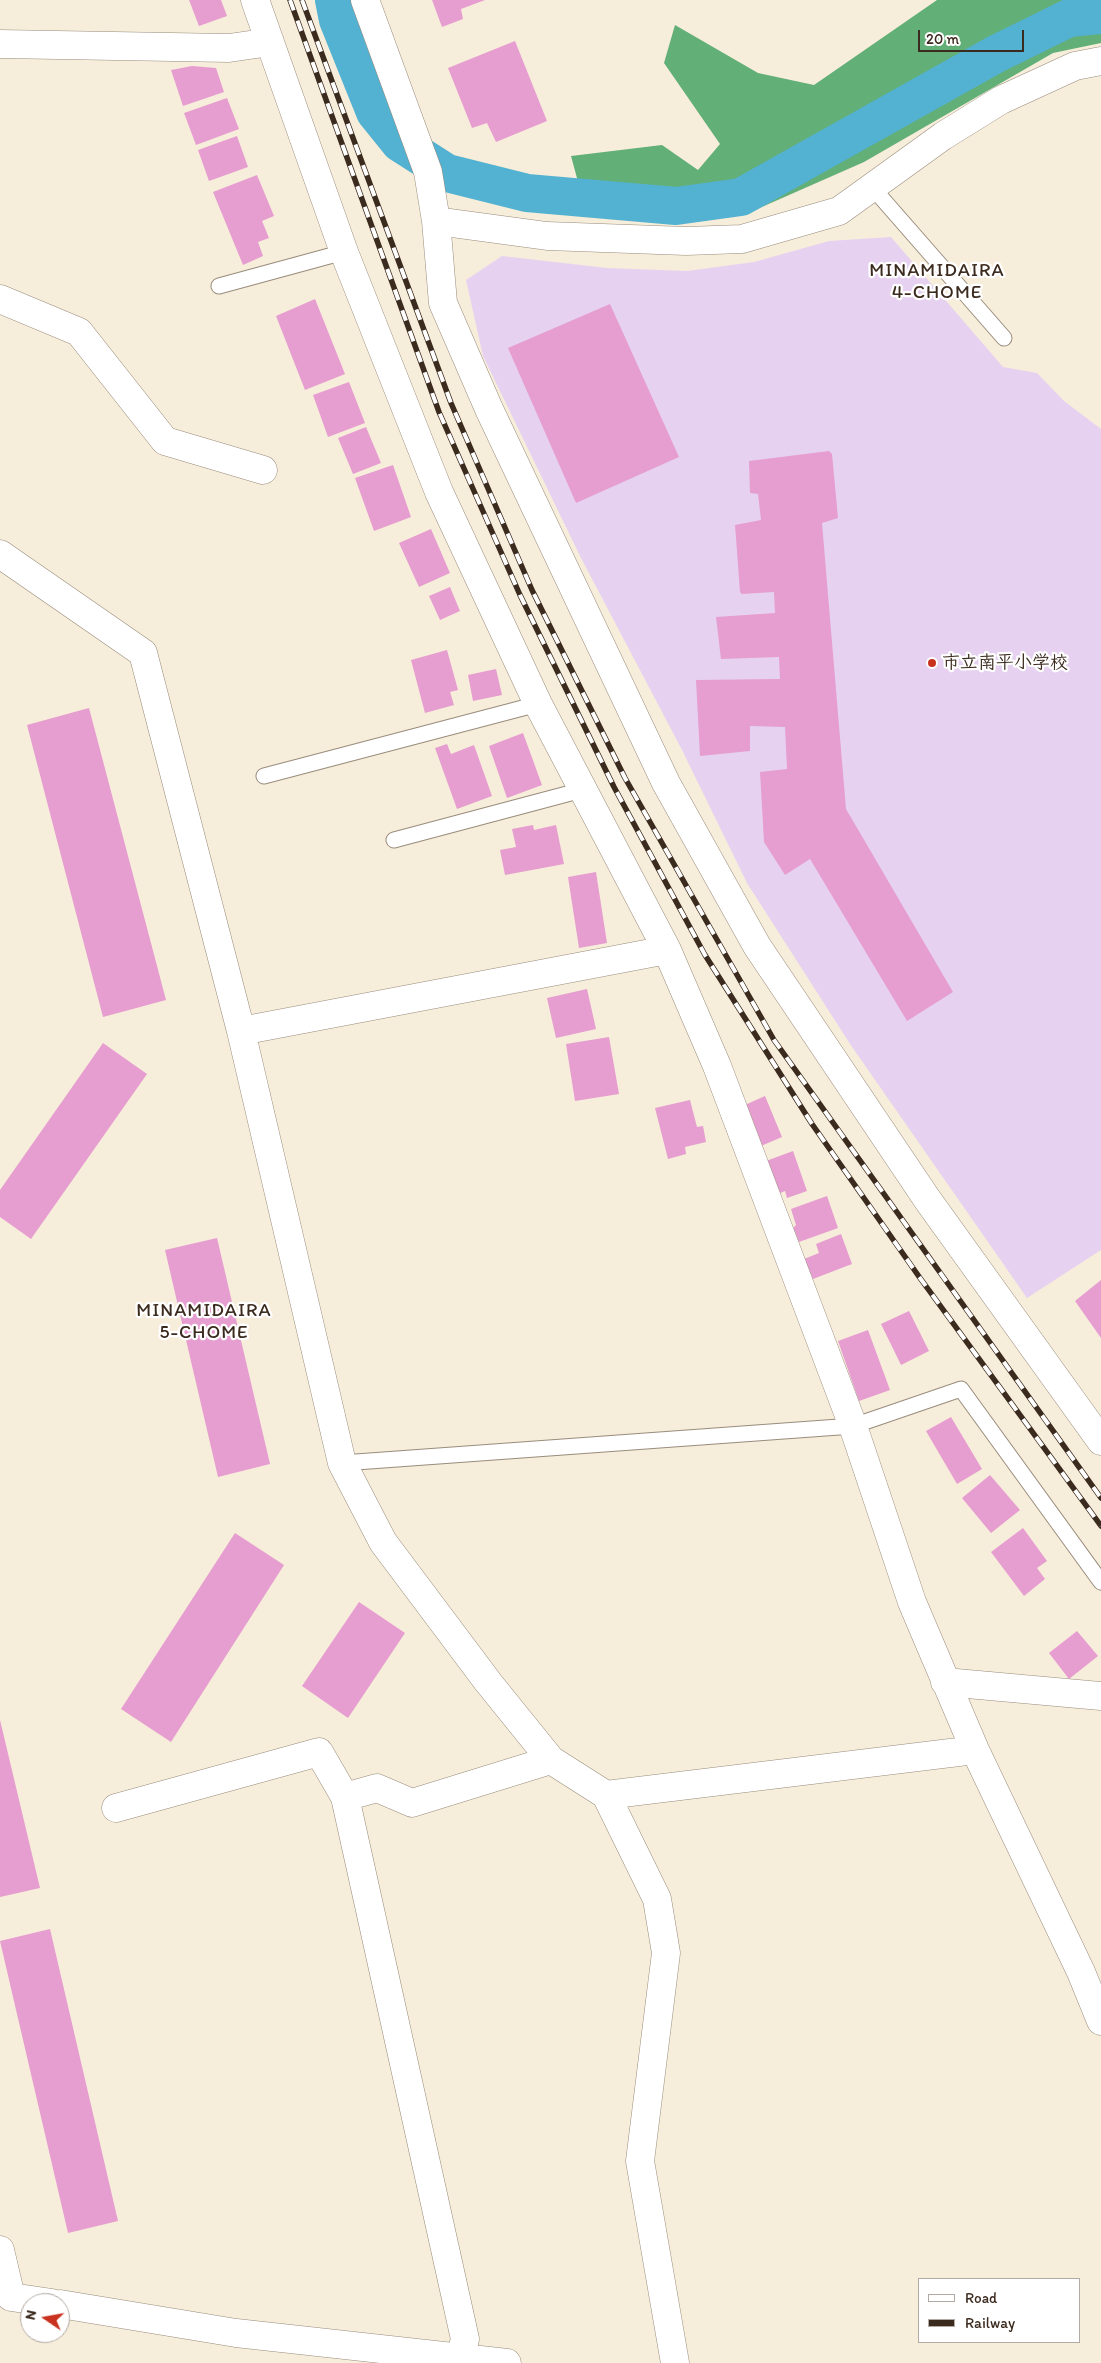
<!DOCTYPE html>
<html>
<head>
<meta charset="utf-8">
<style>
	body { margin:0 }
	#map { position:relative; width:1101px; height:2363px; overflow:hidden; background:#f7eddb; font-family:Itim,sans-serif }
	canvas { display:block }
	.legend { position:absolute; left:918px; top:2278px; width:162px; height:65px; box-sizing:border-box; background:#fff; border:1px solid #b1aaa5; margin:0; padding:6px 9px; list-style:none; font-size:15px; color:#3b2a1e }
	.legend li { display:flex; align-items:center; gap:10px; height:25px }
	.legend b { width:25px; border:1px solid #b1aaa5 }
	.north { position:absolute; left:20px; top:2293px; width:50px; height:50px; box-sizing:border-box; background:#fff; border:1px solid #b1aaa5; border-radius:50%; rotate:282deg; font-size:14px; font-weight:700; line-height:20px; text-align:center; color:#3b2a1e }
	.north::after { content:''; display:block; margin:auto; width:18px; height:22px; background:#c8321e; clip-path:polygon(50% 0,100% 100%,50% 72%,0 100%) }
	.scale { position:absolute; left:918px; top:30px; width:106px; height:22px; box-sizing:border-box; border:2px solid #3b2a1e; border-top:0; padding-left:6px; font-size:15px; line-height:18px; white-space:nowrap; color:#3b2a1e; -webkit-text-stroke:4px #fff; paint-order:stroke }
</style>
</head>
<body>
<div id="map">
<canvas width="1101" height="2363"></canvas>
<ul class="legend">
<li><b style="height:6px;background:#fff"></b>Road</li>
<li><b style="height:6px;background:#3b2a1e"></b>Railway</li>
</ul>
<div class="north">N</div>
<div class="scale">20 m</div>
</div>
<script>
const ctx = document.querySelector('canvas').getContext('2d');
ctx.lineJoin = 'round';
function fill(path, color) { ctx.fillStyle = color; ctx.fill(path, 'evenodd'); }
const toPath = rows => new Path2D(rows.map(r => 'M' + r).join(''));
function strokePath(path, color, width, dash) { ctx.strokeStyle = color; ctx.lineWidth = width; ctx.lineCap = dash ? 'butt' : 'round'; ctx.setLineDash(dash || []); ctx.stroke(path); }
function label(font, color, halo, rows, align = 'center') {
  ctx.font = font + ' Itim,"Klee One",sans-serif'; ctx.lineWidth = 4.5; ctx.setLineDash([]); ctx.textBaseline = 'middle'; ctx.strokeStyle = halo; ctx.fillStyle = color; for (const [text, x, y, turn = 0] of rows) {
    ctx.save(); ctx.translate(x, y); ctx.rotate((+turn || 0) * Math.PI / 180); ctx.textAlign = isNaN(turn) ? turn : align; if (halo) ctx.strokeText(text, 0, 0); ctx.fillText(text, 0, 0); ctx.restore();
  }
}
fill(toPath([
	[891,237,1003,367,1037,373,1064,401,1101,429,1101,1250,1027,1298,850,1044,747,883,682,750,581,558,483,356,466,280,502,256,607,268,687,271,754,262,829,241]
]), '#e6d2f0');
fill(toPath([
	[937,0,1101,0,1101,43,1053,53,864,162,755,210,587,215,571,156,662,145,698,170,720,144,664,63,675,25,758,73,814,85]
]), '#63af78');
strokePath(toPath([
	[334,0,338,20,375,112,400,143,447,173,527,193,676,206,741,197,996,54,1069,18,1101,15]
]), '#53b1d1', 38);
fill(toPath([
	[189,0,221,0,227,16,199,26],
	[432,0,485,0,461,9,463,19,442,27],
	[515,41,547,121,496,142,487,123,472,128,448,68],
	[192,66,216,68,224,92,183,106,171,70],
	[227,98,239,129,196,145,184,113],
	[237,136,248,167,209,181,198,150],
	[257,175,274,216,262,221,269,238,258,242,263,256,243,265,213,192],
	[315,299,345,374,305,390,276,316],
	[610,304,679,457,576,503,508,348],
	[349,382,365,423,328,437,313,395],
	[366,427,381,463,353,474,338,438],
	[829,451,832,454,838,518,822,523,846,809,953,992,907,1021,810,859,785,875,764,842,760,772,787,769,785,727,750,726,750,751,700,756,696,680,780,679,779,657,721,659,716,617,775,613,774,592,742,594,740,592,735,525,761,520,758,494,750,493,749,461],
	[393,465,411,517,374,531,355,478],
	[431,529,450,573,419,587,399,543],
	[450,587,460,611,440,620,429,596],
	[447,650,458,690,450,692,454,705,425,713,411,660],
	[496,669,502,695,473,701,468,675],
	[89,708,166,1000,103,1017,27,725],
	[523,733,542,785,507,798,489,746],
	[447,744,451,754,474,745,492,796,457,809,435,748],
	[533,825,534,830,556,825,564,864,505,875,500,850,516,847,512,829],
	[596,872,607,943,579,948,568,877],
	[587,989,596,1029,556,1038,547,998],
	[609,1037,619,1094,575,1101,566,1044],
	[103,1043,147,1074,31,1239,0,1217,0,1190],
	[765,1096,782,1137,761,1146,745,1105],
	[690,1100,697,1127,703,1126,706,1142,685,1147,686,1154,668,1159,655,1108],
	[793,1151,807,1191,787,1198,785,1191,778,1194,766,1161],
	[827,1196,838,1228,799,1242,793,1228,796,1225,791,1209],
	[841,1234,852,1264,813,1279,804,1259,819,1253,816,1244],
	[217,1238,270,1464,218,1477,165,1250],
	[1101,1280,1101,1338,1075,1301],
	[909,1311,929,1351,901,1365,881,1324],
	[868,1330,890,1390,859,1401,838,1341],
	[951,1417,982,1469,957,1484,926,1431],
	[990,1475,1020,1510,991,1533,962,1498],
	[1023,1528,1047,1561,1037,1568,1045,1579,1024,1596,991,1552],
	[235,1533,284,1565,171,1742,121,1709],
	[359,1602,405,1633,348,1718,302,1686],
	[1077,1631,1098,1656,1069,1679,1049,1653],
	[0,1720,40,1888,0,1897],
	[50,1929,118,2221,68,2233,0,1941]
]), '#e69dd0');
const lane = toPath([
	[872,187,1004,338],
	[219,286,344,252],
	[264,776,538,704],
	[394,840,582,790],
	[342,1463,853,1426,961,1389,1101,1582]
]);
const street = toPath([
	[255,0,344,252,439,492,538,704,667,950,717,1066,853,1426,912,1602,975,1750,1081,1972,1101,2021],
	[365,0,428,172,436,221],
	[0,44,229,48,270,42],
	[1101,61,1075,66,1001,100,943,136,839,211,742,239,686,241,547,236,436,221,443,303,489,409,666,783,757,946,927,1199,1101,1441],
	[0,299,79,332,165,441,263,470],
	[0,554,143,653,241,1031,342,1463,383,1542,488,1682,551,1760,412,1803,377,1788,345,1797,465,2339,460,2358,461,2363],
	[241,1031,667,950],
	[945,1682,1101,1696],
	[551,1760,606,1795,657,1899,666,1953,640,2161,675,2363],
	[606,1795,975,1750],
	[116,1808,319,1752,345,1797],
	[0,2250,11,2297,52,2303],
	[60,2304,236,2333,507,2363]
]);
strokePath(lane, '#998c7c', 17);
strokePath(street, '#998c7c', 29);
strokePath(lane, '#fff', 15);
strokePath(street, '#fff', 28);
const rail = toPath([
	[290,0,439,412,520,595,614,787,705,955,812,1124,920,1278,1101,1526],
	[302,0,451,403,532,590,625,778,774,1040,1101,1498]
]);
strokePath(rail, '#3b2a1e', 5.5);
strokePath(rail, '#fff', 4, [11]);
for (const [x, y, r, color] of [
	[932,663,5,"#c8321e"]
]) { const dot = new Path2D(); dot.arc(x, y, r, 0, 2 * Math.PI); ctx.fillStyle = color; ctx.fill(dot); strokePath(dot, '#fff', 2); }
label('bold 18px', '#3b2a1e', '#fff', [
	["市立南平小学校",942,663]
], 'left');
ctx.letterSpacing = '1px';
label('19px', '#3b2a1e', '#fff', [
	["MINAMIDAIRA",937,271],
	["4-CHOME",937,293],
	["MINAMIDAIRA",204,1311],
	["5-CHOME",204,1333]
]);
ctx.letterSpacing = '0px';
</script>
</body>
</html>
